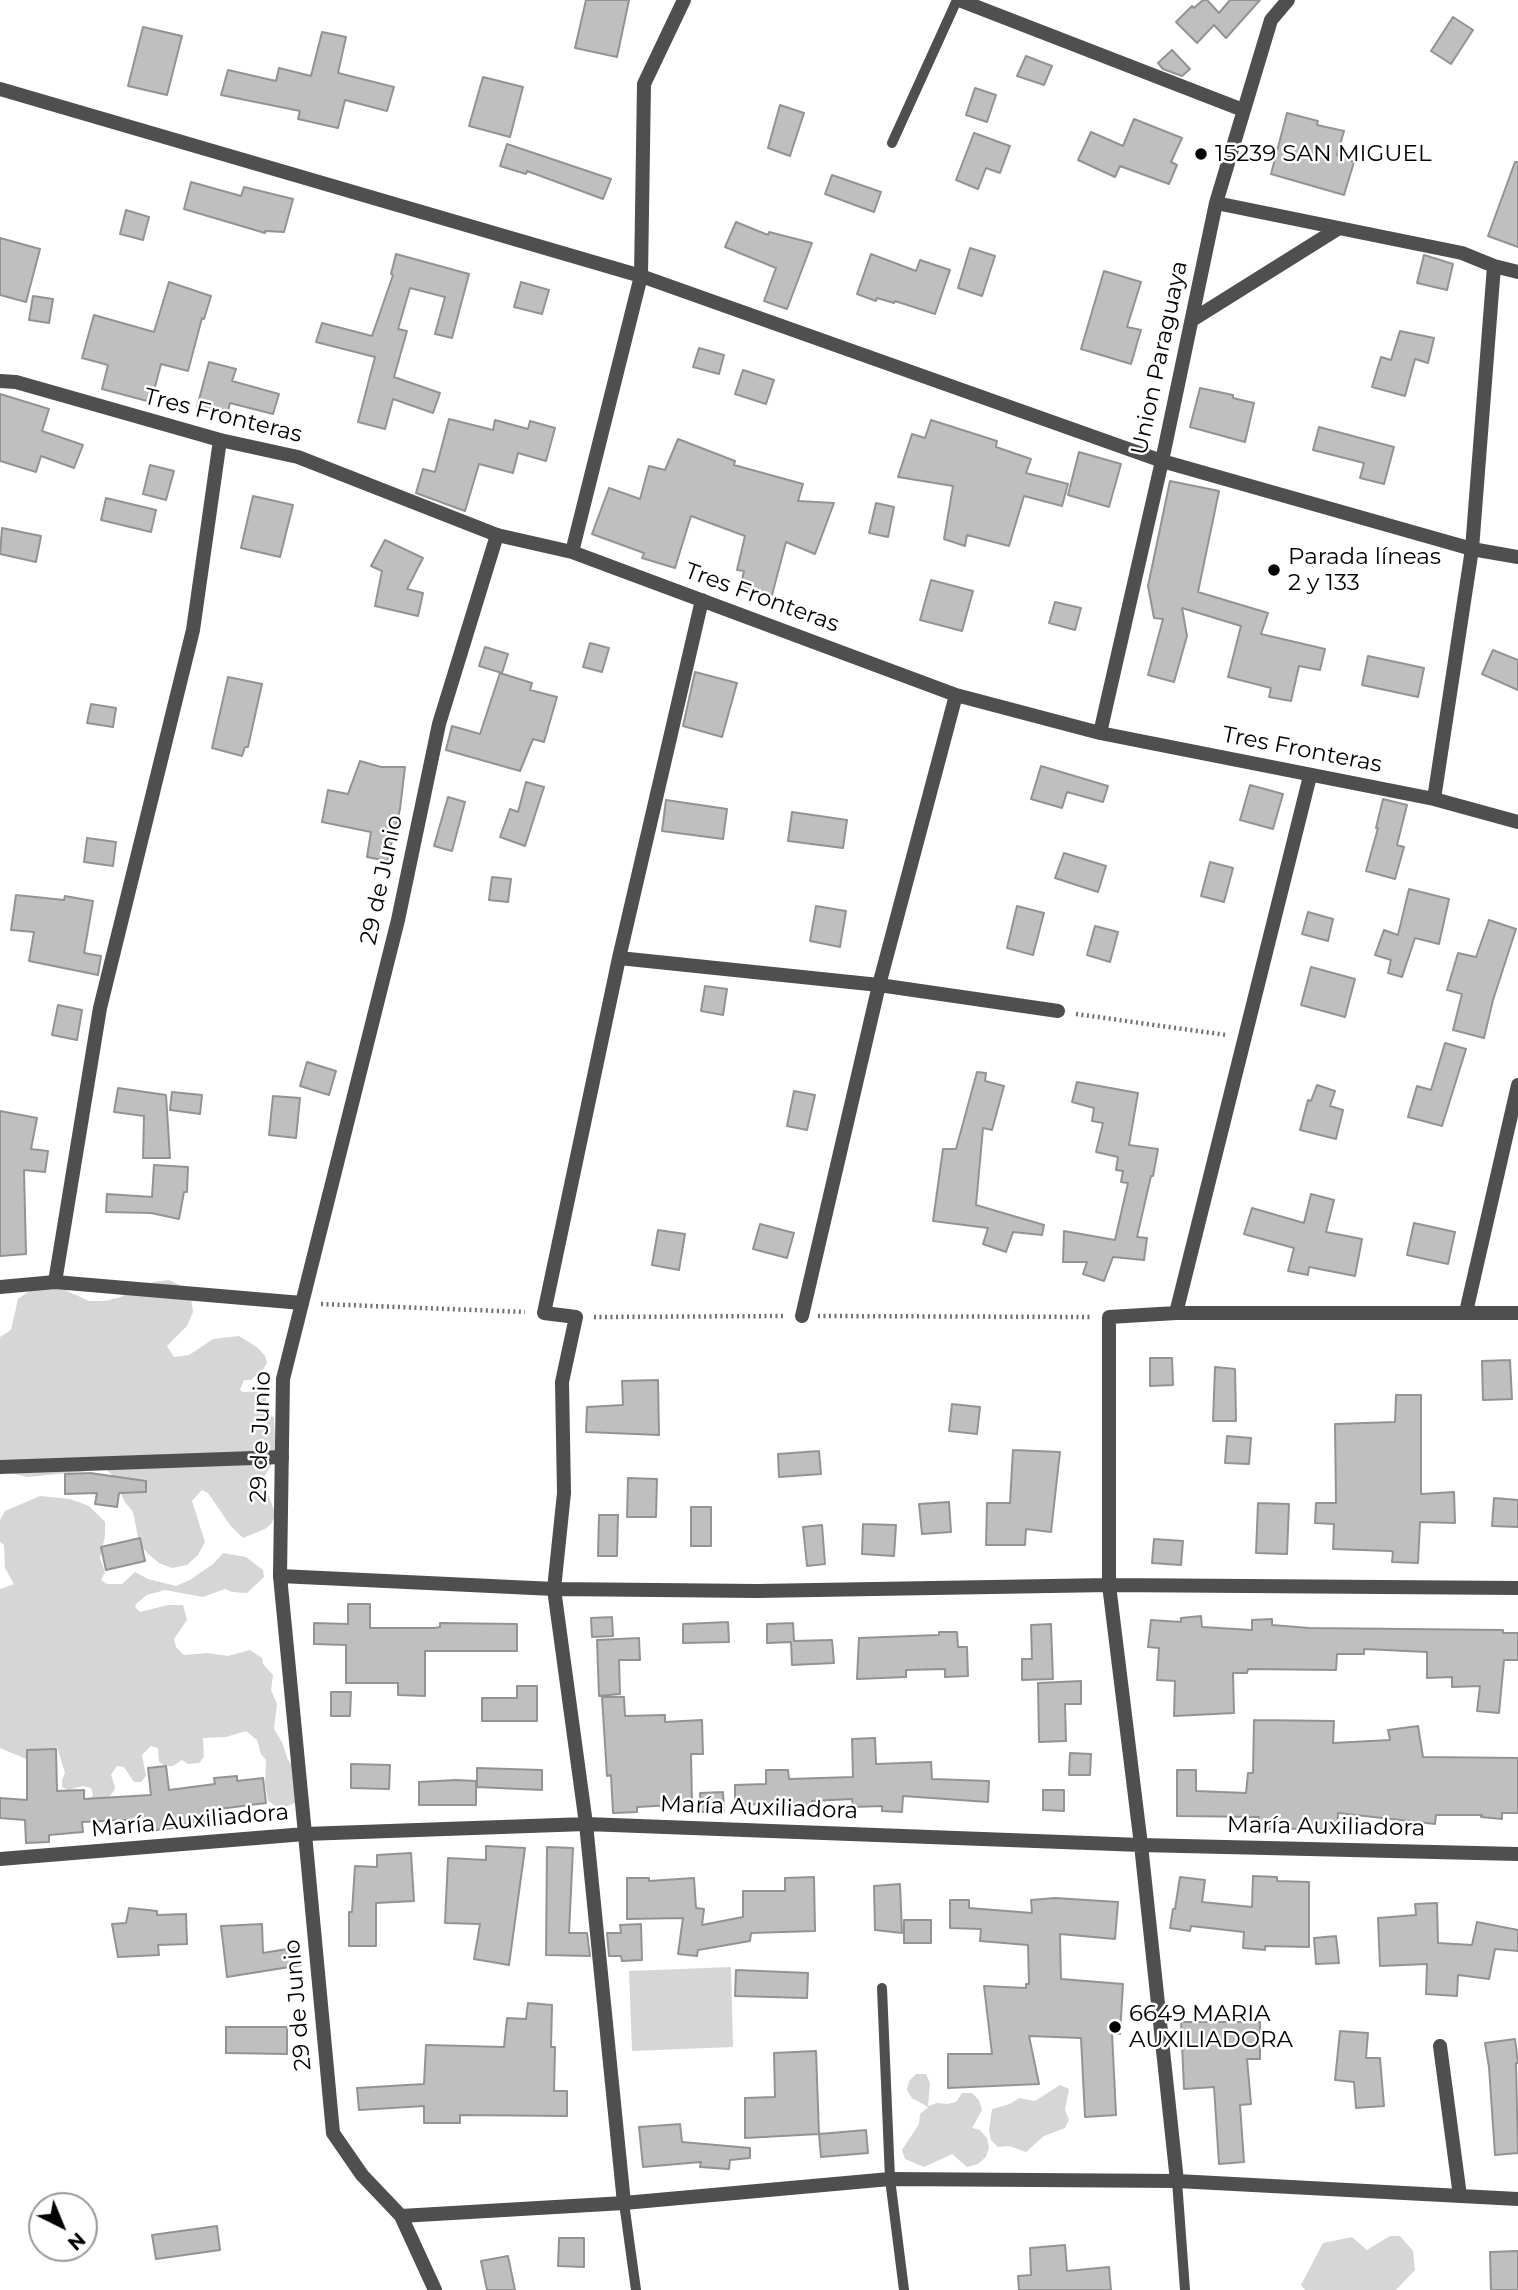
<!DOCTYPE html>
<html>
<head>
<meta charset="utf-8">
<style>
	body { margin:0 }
	#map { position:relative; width:1518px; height:2290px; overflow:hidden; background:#fff; font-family:Montserrat,sans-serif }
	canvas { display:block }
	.north { position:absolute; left:28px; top:2192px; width:70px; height:70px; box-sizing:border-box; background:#fff; border:2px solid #999; border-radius:50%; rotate:137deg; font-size:19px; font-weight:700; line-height:28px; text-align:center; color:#000 }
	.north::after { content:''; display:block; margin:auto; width:24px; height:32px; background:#000; clip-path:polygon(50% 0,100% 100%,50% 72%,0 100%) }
</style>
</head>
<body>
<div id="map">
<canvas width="1518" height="2290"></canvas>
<div class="north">N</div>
</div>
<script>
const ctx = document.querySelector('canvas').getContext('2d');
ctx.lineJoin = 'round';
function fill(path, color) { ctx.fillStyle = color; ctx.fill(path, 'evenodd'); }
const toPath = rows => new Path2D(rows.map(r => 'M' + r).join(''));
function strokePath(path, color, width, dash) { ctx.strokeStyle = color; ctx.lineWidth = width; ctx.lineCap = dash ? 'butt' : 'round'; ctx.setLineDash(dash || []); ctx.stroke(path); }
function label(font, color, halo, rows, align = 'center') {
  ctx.font = font + ' Montserrat,sans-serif'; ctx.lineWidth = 5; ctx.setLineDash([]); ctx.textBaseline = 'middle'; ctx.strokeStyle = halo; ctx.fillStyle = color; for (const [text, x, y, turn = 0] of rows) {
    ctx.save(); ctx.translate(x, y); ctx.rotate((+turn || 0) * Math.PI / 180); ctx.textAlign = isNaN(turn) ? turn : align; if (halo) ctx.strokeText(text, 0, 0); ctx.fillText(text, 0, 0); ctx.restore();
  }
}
fill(toPath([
	[169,1280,182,1286,191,1298,193,1312,187,1326,167,1346,174,1357,189,1355,213,1339,239,1336,258,1348,265,1356,267,1363,263,1370,251,1380,244,1380,240,1390,243,1392,258,1391,266,1398,266,1409,274,1418,276,1450,271,1466,262,1480,263,1489,269,1496,274,1510,275,1516,271,1524,265,1529,243,1538,230,1525,208,1493,202,1490,192,1501,205,1542,198,1555,187,1565,172,1568,159,1563,147,1553,139,1542,133,1512,125,1502,112,1475,102,1465,89,1471,27,1477,0,1470,0,1337,11,1330,18,1299,32,1289,50,1283,89,1301,105,1301,121,1297,134,1288,154,1282],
	[40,1496,70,1499,89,1506,105,1522,105,1536,100,1558,105,1572,101,1580,107,1584,122,1584,135,1572,148,1579,176,1586,190,1580,213,1564,223,1553,246,1557,263,1570,264,1577,247,1593,232,1592,225,1589,203,1597,165,1590,147,1595,136,1604,135,1607,140,1612,168,1605,183,1605,187,1620,174,1639,176,1647,184,1655,207,1653,228,1656,250,1650,262,1658,263,1664,273,1675,271,1690,277,1704,274,1729,282,1742,288,1760,298,1771,301,1798,295,1803,280,1809,268,1801,265,1783,266,1760,261,1754,257,1740,246,1731,226,1737,203,1738,204,1757,199,1763,188,1764,182,1760,173,1766,166,1766,159,1762,158,1748,151,1746,142,1755,146,1776,141,1782,134,1782,124,1767,117,1766,111,1775,115,1787,114,1791,108,1798,90,1801,93,1794,91,1788,83,1786,68,1790,62,1787,62,1780,65,1773,57,1747,41,1757,26,1759,0,1748,0,1589,14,1584,5,1568,4,1545,0,1542,0,1520,5,1511],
	[731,1967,733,2047,632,2051,629,1971],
	[916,2074,926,2074,930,2083,928,2106,937,2103,947,2104,956,2102,962,2093,972,2093,979,2100,982,2110,972,2128,980,2130,987,2138,989,2148,986,2157,978,2164,967,2167,952,2154,924,2167,905,2159,902,2150,919,2124,920,2114,928,2107,912,2098,907,2090,909,2081],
	[1060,2085,1069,2089,1065,2110,1069,2120,1065,2128,1044,2136,1026,2152,1009,2146,998,2147,991,2140,989,2130,992,2109,1010,2104,1019,2098,1035,2101],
	[1390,2236,1400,2236,1413,2251,1415,2270,1396,2290,1305,2290,1301,2285,1323,2243,1352,2237,1367,2250]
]), '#d6d6d6');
const building = toPath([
	[586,0,629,0,617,57,575,48,586,0],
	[1203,0,1207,0,1219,13,1230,0,1260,0,1226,38,1214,25,1197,43,1176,22,1192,6,1194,8,1203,0],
	[1453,17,1473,30,1451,64,1431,51,1453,17],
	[143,27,182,36,167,95,128,86,143,27],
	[322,32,346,37,338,73,394,87,387,111,345,100,338,128,298,119,300,111,221,95,228,70,276,81,279,68,311,76,322,32],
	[1172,50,1190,69,1182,76,1163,69,1158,63,1172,50],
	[1026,56,1052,66,1044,85,1017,76,1026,56],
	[483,77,523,87,510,137,469,126,483,77],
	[975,88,996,95,987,122,966,115,975,88],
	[780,105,804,113,790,156,768,148,780,105],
	[1287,113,1318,121,1317,125,1344,131,1337,155,1354,162,1344,195,1271,174,1287,113],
	[1134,119,1182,138,1171,162,1177,165,1169,184,1120,166,1115,177,1078,160,1091,132,1123,146,1134,119],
	[974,133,1010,146,1000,173,986,168,978,189,956,180,974,133],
	[507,144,611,179,603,199,527,171,526,174,500,166,507,144],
	[1515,162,1518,162,1518,247,1488,236,1515,162],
	[832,175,881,192,874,212,825,194,832,175],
	[191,182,241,196,244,187,293,199,284,232,265,231,265,233,184,209,191,182],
	[126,210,149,217,143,240,120,234,126,210],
	[736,222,768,235,769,232,812,243,787,309,764,301,776,268,725,247,736,222],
	[0,238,40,249,26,302,0,295,0,238],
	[970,248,995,256,982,296,958,288,970,248],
	[396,254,469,274,452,338,435,334,445,297,410,288,398,329,407,331,394,377,440,393,433,413,393,399,385,429,358,422,375,357,316,342,322,323,372,336,393,275,391,274,396,254],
	[871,254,916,271,920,260,950,270,935,314,895,301,894,303,877,298,876,301,857,294,871,254],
	[1424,255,1453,264,1447,290,1417,283,1424,255],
	[1104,271,1141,282,1127,327,1141,330,1131,364,1081,349,1104,271],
	[169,282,211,296,204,319,202,318,188,371,161,364,151,402,102,389,108,365,82,358,94,315,154,332,169,282],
	[521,282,549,290,542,314,514,307,521,282],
	[33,296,53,299,49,323,29,320,33,296],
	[1400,331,1434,338,1428,363,1415,359,1405,396,1372,387,1381,357,1391,360,1400,331],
	[699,348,724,355,719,374,693,367,699,348],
	[209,362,236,369,232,381,279,394,273,414,230,403,227,415,197,407,209,362],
	[743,370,774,380,766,404,735,394,743,370],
	[1200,388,1233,395,1233,398,1254,403,1245,442,1190,427,1200,388],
	[0,394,49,409,42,431,83,445,74,468,41,456,36,472,0,461,0,394],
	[449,419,493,430,495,420,528,429,530,421,555,428,546,461,518,453,513,473,479,464,465,511,416,493,423,469,435,472,449,419],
	[931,420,997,441,996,447,1031,459,1026,473,1068,484,1062,506,1024,496,1009,546,967,535,965,546,944,539,953,486,898,477,912,434,925,438,931,420],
	[1319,427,1394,447,1384,484,1360,478,1364,463,1313,450,1319,427],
	[678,439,735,461,734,465,803,484,798,501,834,503,815,554,786,542,772,595,740,589,744,571,737,570,745,536,691,516,675,568,642,558,644,553,592,534,609,488,640,499,649,466,665,470,678,439],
	[1079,452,1121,464,1109,507,1068,495,1079,452],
	[150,465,174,471,166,500,143,494,150,465],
	[1170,481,1219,491,1198,592,1268,613,1261,634,1325,649,1320,670,1299,666,1291,701,1269,697,1271,688,1228,677,1241,626,1182,608,1187,636,1174,682,1148,675,1163,619,1154,618,1148,586,1170,481],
	[253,496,293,505,280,557,241,548,253,496],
	[106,498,156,510,151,532,101,520,106,498],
	[876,503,894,507,888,537,869,533,876,503],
	[2,528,41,536,36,562,0,554,2,528],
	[385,540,423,558,407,589,423,593,418,616,375,606,382,571,371,566,385,540],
	[931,580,973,591,962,631,920,620,931,580],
	[1055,602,1081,608,1075,630,1049,623,1055,602],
	[590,643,609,648,602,672,583,667,590,643],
	[485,647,508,654,502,673,479,666,485,647],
	[1493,650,1518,660,1518,690,1482,674,1493,650],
	[1368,656,1424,668,1418,697,1362,685,1368,656],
	[695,672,737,683,722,737,683,726,695,672],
	[500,673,532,683,530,690,557,697,544,742,533,739,520,771,446,750,452,726,480,734,500,673],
	[228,677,262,684,248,747,245,747,242,756,212,748,228,677],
	[91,704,116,708,113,727,87,723,91,704],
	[360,761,381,767,405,767,400,809,387,861,367,857,371,832,322,822,328,790,348,794,360,761],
	[1041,766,1108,786,1103,802,1067,792,1062,808,1031,799,1041,766],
	[526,782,544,787,525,846,500,837,510,809,518,812,526,782],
	[1250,785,1283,794,1273,829,1240,820,1250,785],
	[448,797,465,802,452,851,434,846,448,797],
	[1383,799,1407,805,1397,845,1404,847,1395,879,1366,871,1378,828,1376,828,1383,799],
	[666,800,727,809,723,839,662,831,666,800],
	[792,812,847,820,843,848,788,841,792,812],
	[87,838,116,842,113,866,84,862,87,838],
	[1064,853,1106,866,1098,892,1055,878,1064,853],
	[1210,862,1233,868,1224,902,1201,896,1210,862],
	[492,877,511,879,508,902,489,900,492,877],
	[1409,889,1449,899,1439,944,1415,938,1402,977,1388,973,1391,960,1375,955,1384,930,1398,935,1409,889],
	[16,895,64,900,65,896,93,901,84,953,101,956,98,975,29,961,34,932,11,930,16,895],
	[816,906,846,911,840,947,810,941,816,906],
	[1017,906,1044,913,1033,955,1007,948,1017,906],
	[1308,912,1333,919,1328,941,1302,934,1308,912],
	[1489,920,1516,929,1493,1000,1484,1038,1453,1030,1462,994,1447,990,1458,953,1476,957,1489,920],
	[1095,926,1118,932,1110,962,1087,955,1095,926],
	[1311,967,1355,979,1345,1017,1301,1005,1311,967],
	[705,986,727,989,723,1015,701,1011,705,986],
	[58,1005,82,1010,77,1040,52,1035,58,1005],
	[1445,1043,1466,1049,1442,1126,1408,1117,1417,1086,1431,1090,1445,1043],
	[307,1062,336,1071,329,1095,300,1086,307,1062],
	[977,1072,986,1073,985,1081,1004,1086,992,1130,983,1128,976,1205,1044,1225,1042,1235,1013,1232,1006,1252,983,1244,988,1228,933,1221,943,1149,956,1149,977,1072],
	[1077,1082,1138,1093,1129,1145,1158,1149,1153,1176,1151,1176,1137,1237,1147,1238,1144,1260,1113,1257,1104,1281,1083,1274,1087,1262,1063,1262,1064,1231,1115,1240,1128,1183,1121,1182,1123,1171,1116,1170,1118,1157,1096,1152,1103,1123,1092,1121,1094,1108,1072,1102,1077,1082],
	[1317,1085,1335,1091,1330,1106,1343,1110,1336,1139,1300,1130,1308,1100,1311,1101,1317,1085],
	[118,1088,166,1095,170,1158,143,1158,144,1116,114,1112,118,1088],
	[794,1091,815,1095,807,1130,787,1126,794,1091],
	[172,1092,202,1095,200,1114,170,1110,172,1092],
	[273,1096,300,1098,296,1138,269,1135,273,1096],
	[0,1111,37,1118,31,1149,48,1151,45,1172,24,1170,26,1254,0,1256,0,1111],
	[154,1165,188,1167,187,1192,184,1192,179,1219,151,1213,106,1212,107,1194,152,1197,154,1165],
	[1311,1194,1334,1200,1326,1232,1362,1239,1355,1276,1309,1267,1308,1275,1288,1271,1294,1248,1244,1234,1252,1208,1304,1223,1311,1194],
	[1414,1223,1455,1232,1448,1264,1407,1255,1414,1223],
	[760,1224,794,1233,787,1258,753,1249,760,1224],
	[658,1230,685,1234,679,1270,652,1265,658,1230],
	[1150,1358,1172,1358,1173,1385,1150,1386,1150,1358],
	[1510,1360,1512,1399,1483,1400,1482,1361,1510,1360],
	[1215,1367,1235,1369,1236,1421,1213,1421,1215,1367],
	[658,1380,659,1435,586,1432,587,1407,623,1405,622,1381,658,1380],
	[1396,1395,1421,1395,1421,1494,1454,1492,1455,1523,1420,1522,1418,1563,1392,1562,1393,1552,1391,1551,1333,1549,1334,1524,1315,1523,1316,1503,1336,1503,1335,1424,1395,1422,1396,1395],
	[952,1404,980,1407,977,1434,949,1431,952,1404],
	[1227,1436,1251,1438,1249,1464,1225,1463,1227,1436],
	[1013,1450,1060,1452,1051,1532,1026,1529,1025,1545,986,1545,987,1503,1010,1503,1013,1450],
	[819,1451,821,1474,779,1477,778,1454,819,1451],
	[90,1473,146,1481,146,1492,119,1493,117,1507,95,1504,97,1493,65,1494,65,1474,90,1473],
	[628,1478,657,1479,656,1517,627,1517,628,1478],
	[1494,1498,1518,1500,1518,1527,1492,1526,1494,1498],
	[949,1502,951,1532,922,1534,919,1504,949,1502],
	[1258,1503,1289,1504,1287,1554,1256,1553,1258,1503],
	[691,1507,711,1507,711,1546,691,1546,691,1507],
	[599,1515,618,1515,617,1556,598,1556,599,1515],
	[863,1524,896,1525,894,1556,862,1554,863,1524],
	[822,1525,825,1564,807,1566,803,1527,822,1525],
	[140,1538,145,1561,106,1570,101,1547,140,1538],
	[1154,1539,1183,1541,1181,1565,1152,1563,1154,1539],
	[348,1604,370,1604,370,1628,434,1628,440,1627,440,1623,517,1624,517,1651,425,1651,425,1696,398,1695,398,1683,346,1683,346,1645,314,1644,314,1623,348,1624,348,1604],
	[1201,1616,1202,1627,1252,1630,1252,1620,1272,1619,1272,1625,1309,1628,1503,1630,1503,1633,1518,1633,1518,1660,1504,1660,1499,1713,1477,1711,1480,1686,1452,1687,1452,1677,1427,1678,1427,1652,1364,1649,1364,1654,1337,1654,1336,1670,1248,1669,1247,1673,1233,1673,1234,1713,1174,1716,1175,1681,1157,1680,1159,1648,1148,1647,1151,1620,1181,1622,1181,1618,1201,1616],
	[612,1617,613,1636,592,1637,591,1618,612,1617],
	[728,1622,729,1642,683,1643,683,1624,728,1622],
	[793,1623,794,1641,832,1640,834,1663,792,1665,791,1642,767,1643,767,1624,793,1623],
	[1051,1624,1053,1679,1022,1680,1022,1659,1032,1659,1031,1625,1051,1624],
	[939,1632,957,1632,958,1647,967,1647,968,1676,945,1677,945,1669,906,1670,906,1677,857,1679,859,1638,939,1635,939,1632],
	[639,1638,640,1660,619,1660,620,1694,599,1696,597,1640,639,1638],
	[1081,1681,1081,1704,1065,1704,1066,1741,1039,1742,1038,1683,1081,1681],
	[517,1686,537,1686,537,1721,482,1721,482,1698,517,1698,517,1686],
	[331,1692,351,1692,350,1716,331,1716,331,1692],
	[602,1697,624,1697,625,1716,665,1715,665,1722,702,1720,703,1754,691,1754,692,1804,637,1807,637,1812,613,1813,611,1775,607,1776,602,1697],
	[1254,1720,1334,1721,1333,1743,1390,1740,1388,1730,1418,1726,1423,1757,1518,1758,1518,1813,1502,1813,1502,1819,1481,1817,1482,1815,1436,1815,1435,1824,1338,1813,1337,1831,1278,1828,1277,1830,1257,1827,1259,1817,1177,1816,1177,1770,1196,1770,1196,1791,1246,1793,1248,1773,1253,1773,1254,1720],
	[875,1738,876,1764,931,1762,932,1779,989,1781,988,1802,903,1796,902,1812,882,1811,882,1806,853,1807,852,1799,812,1801,812,1809,791,1810,790,1803,735,1805,735,1785,766,1784,766,1770,788,1770,789,1779,853,1777,852,1739,875,1738],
	[56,1749,57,1791,84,1790,84,1799,151,1795,148,1768,166,1766,169,1790,215,1784,214,1778,237,1776,237,1781,263,1778,266,1803,211,1810,212,1821,173,1826,173,1828,148,1831,147,1819,82,1822,83,1832,49,1835,49,1842,26,1843,25,1820,0,1818,0,1798,27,1800,27,1750,56,1749],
	[1070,1753,1091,1754,1090,1775,1069,1775,1070,1753],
	[351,1764,390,1765,389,1789,351,1788,351,1764],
	[477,1768,542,1770,542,1790,477,1787,477,1768],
	[456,1780,476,1781,476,1805,419,1805,419,1782,456,1780],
	[1043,1790,1064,1790,1064,1811,1043,1810,1043,1790],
	[723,1792,724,1811,701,1812,700,1793,723,1792],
	[486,1846,525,1848,509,1965,474,1959,480,1924,445,1923,448,1858,486,1860,486,1846],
	[547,1847,573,1848,569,1933,587,1933,590,1956,546,1955,547,1847],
	[411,1853,414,1901,376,1903,376,1946,349,1946,349,1912,352,1912,355,1866,377,1867,377,1855,411,1853],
	[1253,1876,1277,1877,1277,1881,1309,1882,1309,1947,1265,1946,1265,1950,1243,1948,1244,1932,1191,1926,1190,1931,1170,1928,1173,1909,1175,1909,1180,1877,1205,1880,1202,1902,1252,1907,1253,1876],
	[814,1877,815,1931,751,1933,750,1941,698,1950,697,1956,678,1954,683,1918,627,1919,627,1878,649,1878,649,1881,694,1878,696,1908,704,1909,702,1925,743,1917,743,1891,785,1891,785,1878,814,1877],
	[900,1884,902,1933,875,1930,874,1886,900,1884],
	[1055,1898,1118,1902,1115,1939,1060,1934,1061,1979,1123,1984,1120,2034,1112,2033,1116,2115,1085,2117,1081,2038,1029,2036,1039,2084,948,2088,948,2054,992,2054,984,1986,1026,1988,1026,1984,1029,1984,1028,1945,980,1941,981,1929,950,1928,950,1900,969,1900,969,1908,1032,1913,1031,1900,1055,1898],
	[1437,1903,1438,1943,1472,1945,1477,1922,1518,1930,1518,1951,1495,1949,1489,1979,1458,1975,1457,1996,1426,1994,1427,1964,1380,1966,1378,1918,1416,1915,1415,1904,1437,1903],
	[129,1908,157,1911,157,1915,186,1914,187,1944,158,1945,159,1955,118,1957,112,1924,126,1923,129,1908],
	[904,1920,931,1920,931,1943,904,1943,904,1920],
	[262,1924,263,1953,299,1947,302,1965,227,1977,221,1926,262,1924],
	[641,1924,642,1960,622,1961,621,1956,609,1956,607,1933,621,1933,620,1925,641,1924],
	[1336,1936,1339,1963,1316,1964,1314,1938,1336,1936],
	[736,1970,808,1973,807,1998,735,1996,736,1970],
	[528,2003,552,2005,551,2047,555,2047,554,2091,567,2091,567,2116,460,2115,460,2123,424,2123,424,2106,359,2110,357,2088,424,2084,426,2045,504,2047,507,2018,526,2019,528,2003],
	[1181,2022,1260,2022,1260,2059,1247,2059,1251,2104,1240,2105,1244,2162,1219,2164,1214,2087,1184,2089,1181,2022],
	[226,2027,287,2027,287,2054,226,2053,226,2027],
	[1340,2031,1368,2033,1366,2058,1380,2058,1384,2106,1356,2108,1354,2082,1335,2080,1340,2031],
	[1515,2039,1518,2063,1516,2063,1518,2153,1495,2155,1489,2067,1485,2043,1515,2039],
	[816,2051,819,2134,745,2138,745,2098,775,2097,774,2053,816,2051],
	[680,2124,682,2142,750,2148,750,2158,730,2160,729,2169,700,2167,701,2162,643,2167,639,2127,680,2124],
	[866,2130,868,2153,821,2157,819,2134,866,2130],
	[217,2226,220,2250,156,2259,152,2235,217,2226],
	[559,2238,584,2238,584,2267,558,2266,559,2238],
	[1065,2245,1067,2271,1109,2267,1111,2290,1019,2290,1018,2276,1031,2275,1030,2248,1065,2245],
	[1518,2251,1518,2290,1491,2290,1490,2252,1518,2251],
	[508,2256,515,2290,487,2290,481,2261,508,2256]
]);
fill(building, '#bfbfbf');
strokePath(building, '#939393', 2);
strokePath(toPath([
	[1076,1014,1226,1035],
	[321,1304,525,1312],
	[818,1316,1093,1317],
	[594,1317,785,1316]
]), '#717171', 4.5, [2, 3.5]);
strokePath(toPath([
	[892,143,957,0],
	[882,1988,890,2179,904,2290],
	[1177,2181,1185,2290],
	[624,2203,636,2290]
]), '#4f4f4f', 10);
strokePath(toPath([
	[959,0,1243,110],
	[0,89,641,276,1162,461,1472,549,1518,557],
	[1216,203,1462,253,1494,266,1518,272],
	[1192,320,1339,228],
	[497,535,572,552,956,695,1100,733,1434,799,1518,822],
	[572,552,641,276,644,84,684,0],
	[1100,733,1162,461,1216,203,1271,20,1288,0],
	[1434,799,1472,549,1494,266],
	[619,958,879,985,1058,1011],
	[55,1282,100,1008,193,630,220,440],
	[0,1287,55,1282,302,1303],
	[1466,1312,1518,1085],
	[1176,1313,1310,776],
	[802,1316,879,985,956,695],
	[0,1467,282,1457],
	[280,1576,554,1589,757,1591,1109,1585,1518,1588],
	[1440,2046,1460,2196],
	[1177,2181,1141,1845,1109,1585,1109,1317,1176,1313,1518,1313],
	[624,2203,586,1824,554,1589,564,1493,562,1382,576,1317,544,1313,619,958,702,600],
	[401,2216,624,2203,890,2179,1177,2181,1518,2199],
	[435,2290,401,2216,362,2175,333,2133,305,1834,586,1824,1141,1845,1518,1854]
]), '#4f4f4f', 14);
strokePath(toPath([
	[0,381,16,382,220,440,298,457,497,535,439,724,398,920,283,1379,280,1576,305,1834,0,1859]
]), '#4f4f4f', 14);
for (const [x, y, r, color] of [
	[1201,154,7,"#000"],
	[1274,570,7,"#000"],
	[1115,2027,7,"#000"]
]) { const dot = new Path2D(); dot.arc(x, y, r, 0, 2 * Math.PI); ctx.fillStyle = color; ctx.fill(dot); strokePath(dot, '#fff', 2.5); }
label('23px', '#000', '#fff', [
	["15239 SAN MIGUEL",1215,154],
	["Parada líneas",1288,557],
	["2 y 133",1288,583],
	["6649 MARIA",1129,2014],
	["AUXILIADORA",1129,2040]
], 'left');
label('23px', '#000', '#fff', [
	["Union Paraguaya",1160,358,-78],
	["Tres Fronteras",223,416,14],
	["Tres Fronteras",762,598,20],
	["Tres Fronteras",1302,750,11],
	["29 de Junio",382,880,-78],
	["29 de Junio",261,1437,-88],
	["María Auxiliadora",759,1808,2],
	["María Auxiliadora",190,1821,-5],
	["María Auxiliadora",1326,1827,1],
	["29 de Junio",298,2005,-95]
]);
</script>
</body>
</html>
